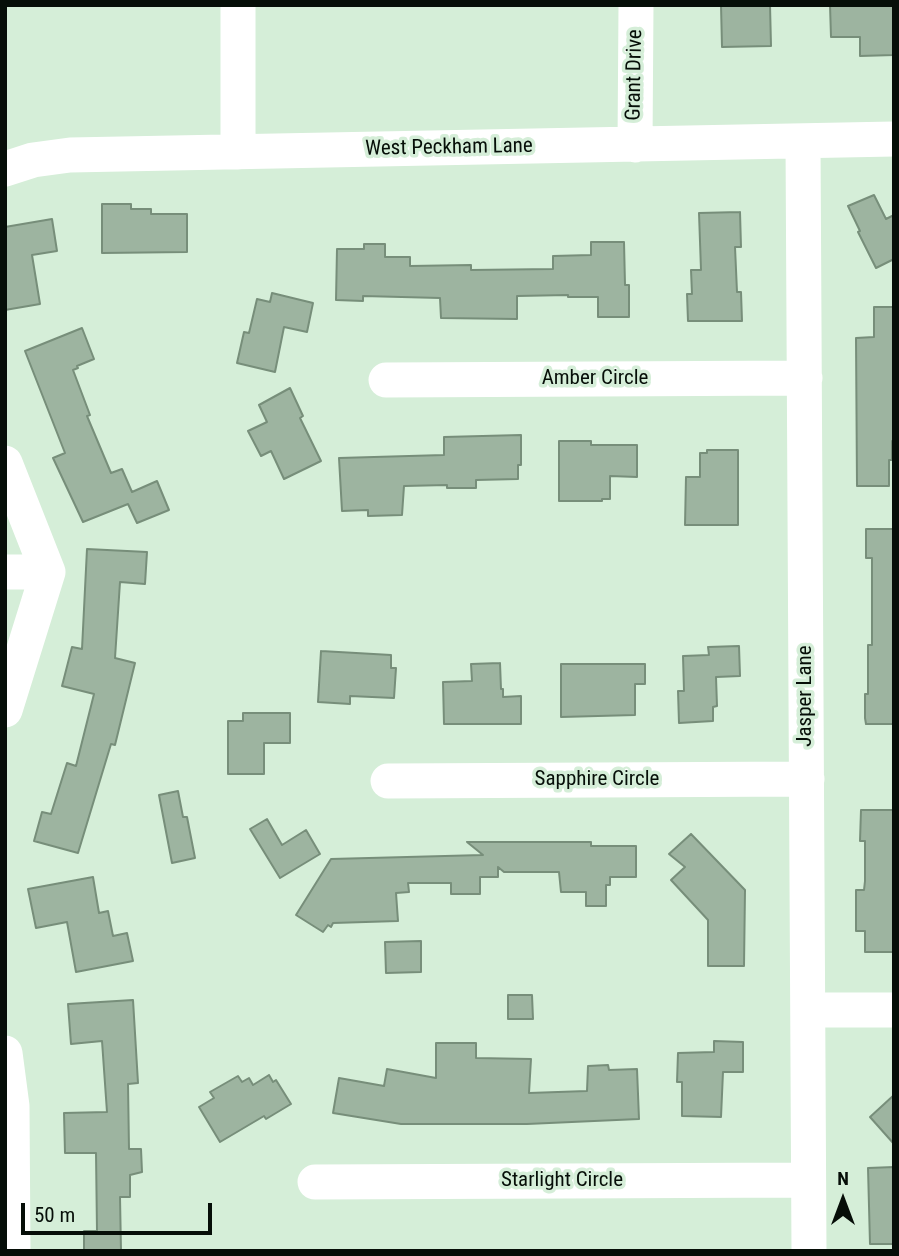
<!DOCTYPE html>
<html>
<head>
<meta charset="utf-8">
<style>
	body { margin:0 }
	#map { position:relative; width:899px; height:1256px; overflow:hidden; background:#d5eed8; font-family:"Roboto Condensed",sans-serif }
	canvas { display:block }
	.frame { position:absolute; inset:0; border:7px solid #060e08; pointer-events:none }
	.north { position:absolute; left:808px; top:1165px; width:70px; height:70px; -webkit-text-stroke:5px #d5eed8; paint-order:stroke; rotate:0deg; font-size:19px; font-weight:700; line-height:28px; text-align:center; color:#060e08 }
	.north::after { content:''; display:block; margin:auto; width:24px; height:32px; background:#060e08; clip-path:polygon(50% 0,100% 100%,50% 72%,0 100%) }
	.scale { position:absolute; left:21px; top:1203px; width:191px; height:32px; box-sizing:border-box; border:4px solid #060e08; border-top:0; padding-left:9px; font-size:21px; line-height:24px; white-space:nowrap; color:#060e08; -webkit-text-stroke:5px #d5eed8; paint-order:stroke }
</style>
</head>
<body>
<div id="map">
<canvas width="899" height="1256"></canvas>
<div class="frame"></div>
<div class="north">N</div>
<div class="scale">50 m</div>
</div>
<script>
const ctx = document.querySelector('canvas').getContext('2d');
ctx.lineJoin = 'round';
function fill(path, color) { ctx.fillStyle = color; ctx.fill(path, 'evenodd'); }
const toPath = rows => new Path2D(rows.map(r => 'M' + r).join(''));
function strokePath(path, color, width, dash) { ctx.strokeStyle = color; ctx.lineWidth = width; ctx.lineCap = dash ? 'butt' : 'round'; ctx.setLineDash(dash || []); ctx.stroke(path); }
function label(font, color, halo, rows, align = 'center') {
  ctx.font = font + ' "Roboto Condensed",sans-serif'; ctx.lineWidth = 7; ctx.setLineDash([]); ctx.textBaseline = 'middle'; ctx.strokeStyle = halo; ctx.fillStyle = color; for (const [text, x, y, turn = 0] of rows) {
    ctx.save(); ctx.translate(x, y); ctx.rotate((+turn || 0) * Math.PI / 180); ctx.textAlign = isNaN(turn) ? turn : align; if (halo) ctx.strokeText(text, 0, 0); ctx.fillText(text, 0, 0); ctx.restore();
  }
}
const building = toPath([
	[721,5,770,5,771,46,722,47,721,5],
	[830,5,894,5,894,55,860,56,860,37,831,37,830,5],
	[874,195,886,219,894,215,894,259,876,268,858,232,860,231,848,206,874,195],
	[102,204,131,204,131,209,151,209,151,214,187,214,187,252,102,253,102,204],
	[740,212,741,247,735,247,737,292,741,292,742,321,688,321,687,294,692,294,691,270,701,270,699,213,740,212],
	[52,219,57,251,32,255,40,304,5,310,5,227,52,219],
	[591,242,624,242,625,285,629,285,629,317,598,317,598,297,568,297,568,295,517,296,517,319,441,318,440,298,363,296,363,301,336,300,337,249,364,249,364,244,385,244,385,257,410,257,410,266,471,265,471,270,553,269,553,256,591,255,591,242],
	[272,293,313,303,307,332,284,327,275,372,237,363,244,332,249,333,257,299,270,302,272,293],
	[874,307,894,307,894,441,892,441,892,460,889,460,889,486,857,486,856,338,874,337,874,307],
	[82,328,94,359,77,366,78,368,73,370,90,415,87,416,111,473,122,469,132,492,157,481,169,510,137,523,128,504,83,522,53,458,65,453,25,351,82,328],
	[290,388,303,416,300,418,321,461,284,479,271,451,261,456,248,431,267,422,259,405,290,388],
	[521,435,521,465,518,465,518,479,476,480,476,488,447,488,447,485,404,486,402,515,368,516,368,510,342,511,339,458,444,455,444,437,521,435],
	[559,441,591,441,591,445,637,445,637,477,610,476,610,499,602,499,602,501,559,501,559,441],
	[707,450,738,450,738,525,685,525,686,477,700,477,700,453,707,453,707,450],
	[866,529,894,529,894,724,866,724,865,718,865,694,868,694,868,645,872,645,872,558,866,558,866,529],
	[87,549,147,552,145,584,120,582,115,658,135,663,115,745,111,744,78,853,34,841,42,812,51,814,67,763,76,766,94,694,62,686,72,647,82,649,87,549],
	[739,646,740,676,716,677,717,706,713,707,713,721,679,723,678,691,684,691,683,656,709,655,708,647,739,646],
	[321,651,391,655,391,668,396,668,394,698,350,696,350,704,318,702,321,651],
	[500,663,501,689,503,689,503,697,521,696,521,724,444,724,443,682,472,681,471,664,500,663],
	[561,664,645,664,645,684,635,684,635,715,561,717,561,664],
	[243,713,290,713,290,743,264,743,264,774,228,774,228,721,243,721,243,713],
	[178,791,183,817,187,817,195,858,172,863,159,795,178,791],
	[861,810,894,810,894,952,865,952,865,931,856,931,856,890,864,890,865,881,865,841,860,841,861,810],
	[267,819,282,845,306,830,320,854,280,878,250,829,267,819],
	[691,834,745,890,744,966,708,966,708,920,671,880,685,867,669,854,691,834],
	[467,842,591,842,591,846,636,846,636,877,610,877,610,885,606,885,606,906,586,906,586,892,561,892,559,872,504,872,498,867,498,877,480,877,480,894,451,894,451,883,408,883,409,892,396,893,398,921,333,923,331,927,328,925,323,932,296,915,331,859,483,855,467,842],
	[93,877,99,913,108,911,113,936,127,933,133,961,76,972,67,922,36,928,28,889,93,877],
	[421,941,421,972,386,973,385,942,421,941],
	[508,995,532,995,533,1019,508,1019,508,995],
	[133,1000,138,1083,128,1084,129,1149,141,1149,142,1172,130,1175,130,1197,120,1197,121,1251,84,1251,84,1231,97,1231,96,1153,65,1153,64,1113,107,1112,102,1041,71,1044,68,1004,133,1000],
	[714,1041,743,1042,743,1072,723,1072,721,1117,682,1116,682,1082,677,1082,678,1053,714,1052,714,1041],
	[436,1043,476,1043,476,1058,531,1059,529,1093,587,1091,588,1066,608,1065,609,1070,637,1069,639,1119,527,1124,401,1124,333,1113,339,1078,384,1086,387,1069,436,1078,436,1043],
	[269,1075,273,1082,276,1080,291,1104,266,1119,264,1116,220,1142,199,1107,214,1098,210,1092,238,1076,242,1082,249,1078,253,1085,269,1075],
	[894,1095,894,1144,870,1117,894,1095],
	[894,1167,894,1244,870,1244,868,1168,894,1167]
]);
fill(building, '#9db4a0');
strokePath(building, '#778e7a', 2);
strokePath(toPath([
	[238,5,238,152],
	[803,141,809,1251],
	[635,145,636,5],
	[5,169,33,160,70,155,894,139],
	[386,380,805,378],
	[5,463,48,572,5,710],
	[5,572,48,572],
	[388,781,807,779],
	[808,1010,894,1010],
	[5,1053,12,1106,13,1251],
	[315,1182,808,1180]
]), '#fff', 35);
label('21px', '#060e08', '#d5eed8', [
	["Grant Drive",635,75,-89],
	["West Peckham Lane",449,148,-1],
	["Amber Circle",595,379],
	["Jasper Lane",806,696,-90],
	["Sapphire Circle",597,780],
	["Starlight Circle",562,1181]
]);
</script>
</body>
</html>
